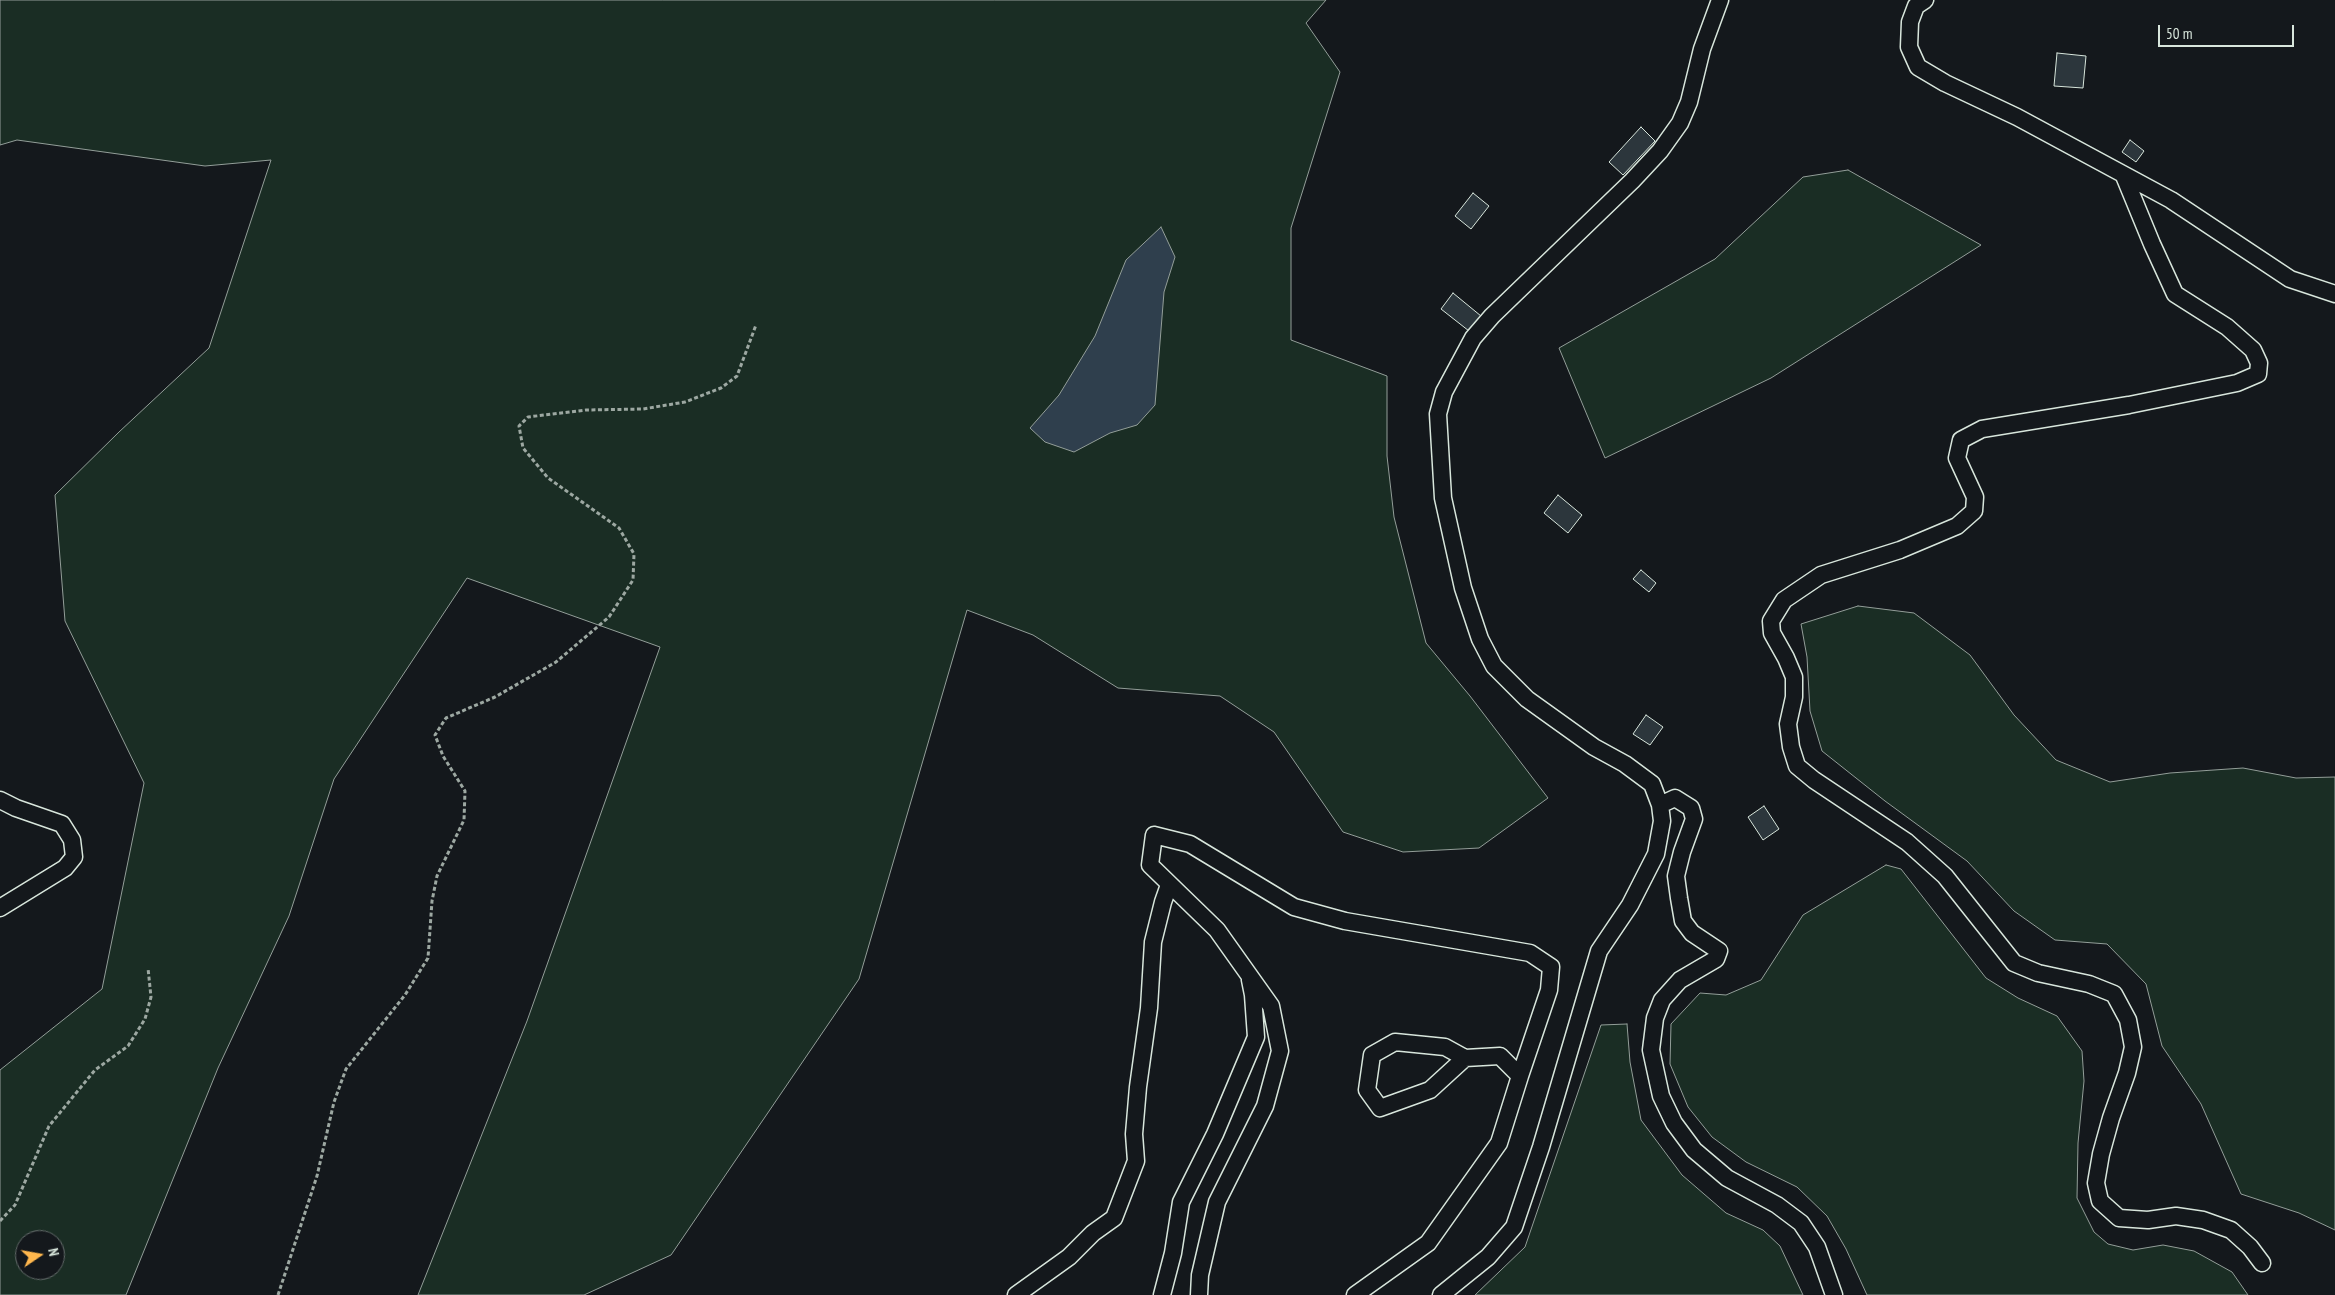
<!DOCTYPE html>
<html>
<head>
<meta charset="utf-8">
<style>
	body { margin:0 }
	#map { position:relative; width:2335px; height:1295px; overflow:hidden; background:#14181c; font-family:"PT Sans Narrow",sans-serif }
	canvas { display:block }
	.north { position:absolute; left:15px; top:1230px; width:50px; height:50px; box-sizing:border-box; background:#14181c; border:1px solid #626a69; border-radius:50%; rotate:78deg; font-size:14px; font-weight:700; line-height:20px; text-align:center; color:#d8e6dc }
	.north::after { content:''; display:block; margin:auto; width:18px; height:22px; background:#ffb74d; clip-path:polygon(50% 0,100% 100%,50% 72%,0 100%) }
	.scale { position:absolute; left:2158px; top:25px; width:136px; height:22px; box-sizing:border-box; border:2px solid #d8e6dc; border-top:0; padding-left:6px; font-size:15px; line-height:18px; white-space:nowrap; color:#d8e6dc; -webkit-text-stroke:4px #14181c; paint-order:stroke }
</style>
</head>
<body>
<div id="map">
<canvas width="2335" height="1295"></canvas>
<div class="north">N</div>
<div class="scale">50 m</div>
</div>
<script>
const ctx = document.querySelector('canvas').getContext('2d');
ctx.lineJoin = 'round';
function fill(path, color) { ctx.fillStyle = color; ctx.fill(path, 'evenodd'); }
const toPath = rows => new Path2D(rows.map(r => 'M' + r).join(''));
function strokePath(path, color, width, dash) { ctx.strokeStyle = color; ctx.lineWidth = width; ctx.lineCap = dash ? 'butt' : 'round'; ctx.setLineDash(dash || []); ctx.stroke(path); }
const green = toPath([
	[0,0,1326,0,1306,23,1340,72,1291,228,1291,340,1387,376,1387,456,1394,517,1426,643,1470,696,1548,798,1479,848,1403,852,1343,832,1274,732,1220,696,1118,688,1033,635,967,610,859,979,671,1255,584,1295,418,1295,527,1021,660,647,467,578,334,779,289,916,218,1068,126,1295,0,1295,0,1070,102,989,144,783,65,621,55,495,119,432,209,348,271,160,205,166,17,140,0,145,0,0],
	[25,1240,55,1240,55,1270,25,1270,25,1240],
	[1848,170,1981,245,1771,378,1605,458,1559,348,1715,259,1803,177,1848,170],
	[1858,606,1914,613,1970,655,2014,715,2056,760,2110,782,2170,773,2243,768,2296,778,2335,777,2335,1230,2299,1213,2241,1194,2201,1104,2162,1046,2146,984,2107,944,2055,940,2014,911,1967,861,1885,801,1822,751,1810,711,1807,657,1801,624,1858,606],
	[1886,865,1901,869,1986,978,2018,998,2057,1016,2082,1051,2084,1081,2078,1143,2077,1198,2094,1232,2108,1244,2133,1250,2163,1245,2194,1251,2232,1272,2248,1295,1867,1295,1846,1249,1827,1216,1797,1187,1746,1162,1712,1137,1688,1107,1670,1064,1671,1024,1700,993,1726,995,1761,980,1803,915,1886,865],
	[1627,1024,1630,1062,1641,1120,1682,1175,1726,1213,1763,1230,1780,1246,1803,1295,1475,1295,1525,1247,1601,1025,1627,1024]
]);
fill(green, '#1a2d24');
strokePath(green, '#939e99', 1);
const water = toPath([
	[1161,227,1175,257,1164,292,1155,405,1137,425,1110,433,1074,452,1045,442,1030,428,1059,395,1095,336,1126,260,1161,227]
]);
fill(water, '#2f3f4d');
strokePath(water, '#939e99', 1);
const building = toPath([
	[2057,53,2086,56,2083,88,2054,86,2057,53],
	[1641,127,1655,141,1623,175,1609,162,1641,127],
	[2130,140,2144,151,2136,162,2122,152,2130,140],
	[1473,193,1489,206,1471,229,1455,216,1473,193],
	[1453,293,1481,316,1469,331,1441,309,1453,293],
	[1558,495,1582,515,1568,533,1544,513,1558,495],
	[1641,570,1656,583,1649,592,1633,579,1641,570],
	[1646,715,1663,727,1650,745,1633,734,1646,715],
	[1764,806,1779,829,1763,840,1748,817,1764,806]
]);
fill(building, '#2c363c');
strokePath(building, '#d8e6dc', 1);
const street = toPath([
	[1925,0,1916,6,1910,22,1909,47,1918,67,1945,83,2017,117,2171,200,2290,279,2335,294],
	[2124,176,2152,244,2175,294,2227,327,2253,350,2259,363,2258,374,2237,383,2129,405,1982,429,1961,440,1957,458,1975,497,1974,511,1957,526,1900,550,1821,575,1784,600,1771,621,1772,633,1786,658,1794,677,1794,697,1788,724,1791,747,1797,766,1814,780,1907,842,1945,876,2014,963,2038,973,2089,984,2114,994,2128,1020,2133,1047,2127,1073,2111,1118,2101,1154,2096,1183,2100,1201,2119,1218,2148,1220,2176,1216,2203,1220,2231,1230,2250,1247,2262,1263],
	[0,800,16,808,62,824,72,840,74,857,65,868,0,908],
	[1660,805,1675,798,1691,808,1694,819,1682,852,1676,876,1679,898,1683,921,1692,933,1719,951,1716,959,1680,980,1662,1000,1655,1018,1651,1050,1661,1096,1674,1123,1694,1150,1727,1178,1777,1205,1801,1223,1817,1247,1834,1295],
	[1016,1295,1069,1257,1093,1233,1114,1218,1136,1161,1134,1134,1138,1087,1149,1008,1153,942,1163,902,1169,885],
	[1162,1295,1173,1253,1181,1202,1215,1134,1256,1037,1253,995,1250,980],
	[1199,1295,1200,1275,1217,1202,1265,1106,1280,1051,1271,1006,1217,930,1150,865,1154,835,1190,844,1294,907,1345,921,1530,953,1551,967,1549,990,1520,1076],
	[1355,1295,1428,1243,1499,1143,1520,1076,1500,1056,1465,1058,1445,1047,1395,1042,1372,1055,1367,1090,1380,1108,1430,1090,1465,1058],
	[1441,1295,1488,1257,1514,1227,1541,1147,1599,951,1630,905,1656,854,1662,821,1660,805,1652,784,1625,764,1594,747,1527,699,1494,666,1480,639,1463,588,1443,498,1438,414,1444,392,1473,338,1492,316,1632,181,1660,151,1680,123,1689,102,1702,49,1720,0]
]);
strokePath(street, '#d8e6dc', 19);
strokePath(toPath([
	[0,1221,15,1205,49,1126,95,1070,128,1046,145,1019,151,997,148,968],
	[278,1295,317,1176,334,1102,346,1069,405,995,428,958,432,901,437,876,464,820,465,791,443,756,435,735,446,718,495,697,556,662,609,617,633,580,634,554,619,528,548,478,523,448,519,426,528,417,586,410,643,409,685,402,721,388,737,376,756,325]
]), '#9da8a2', 3, [4, 2.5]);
strokePath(street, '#14181c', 16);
</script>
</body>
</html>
